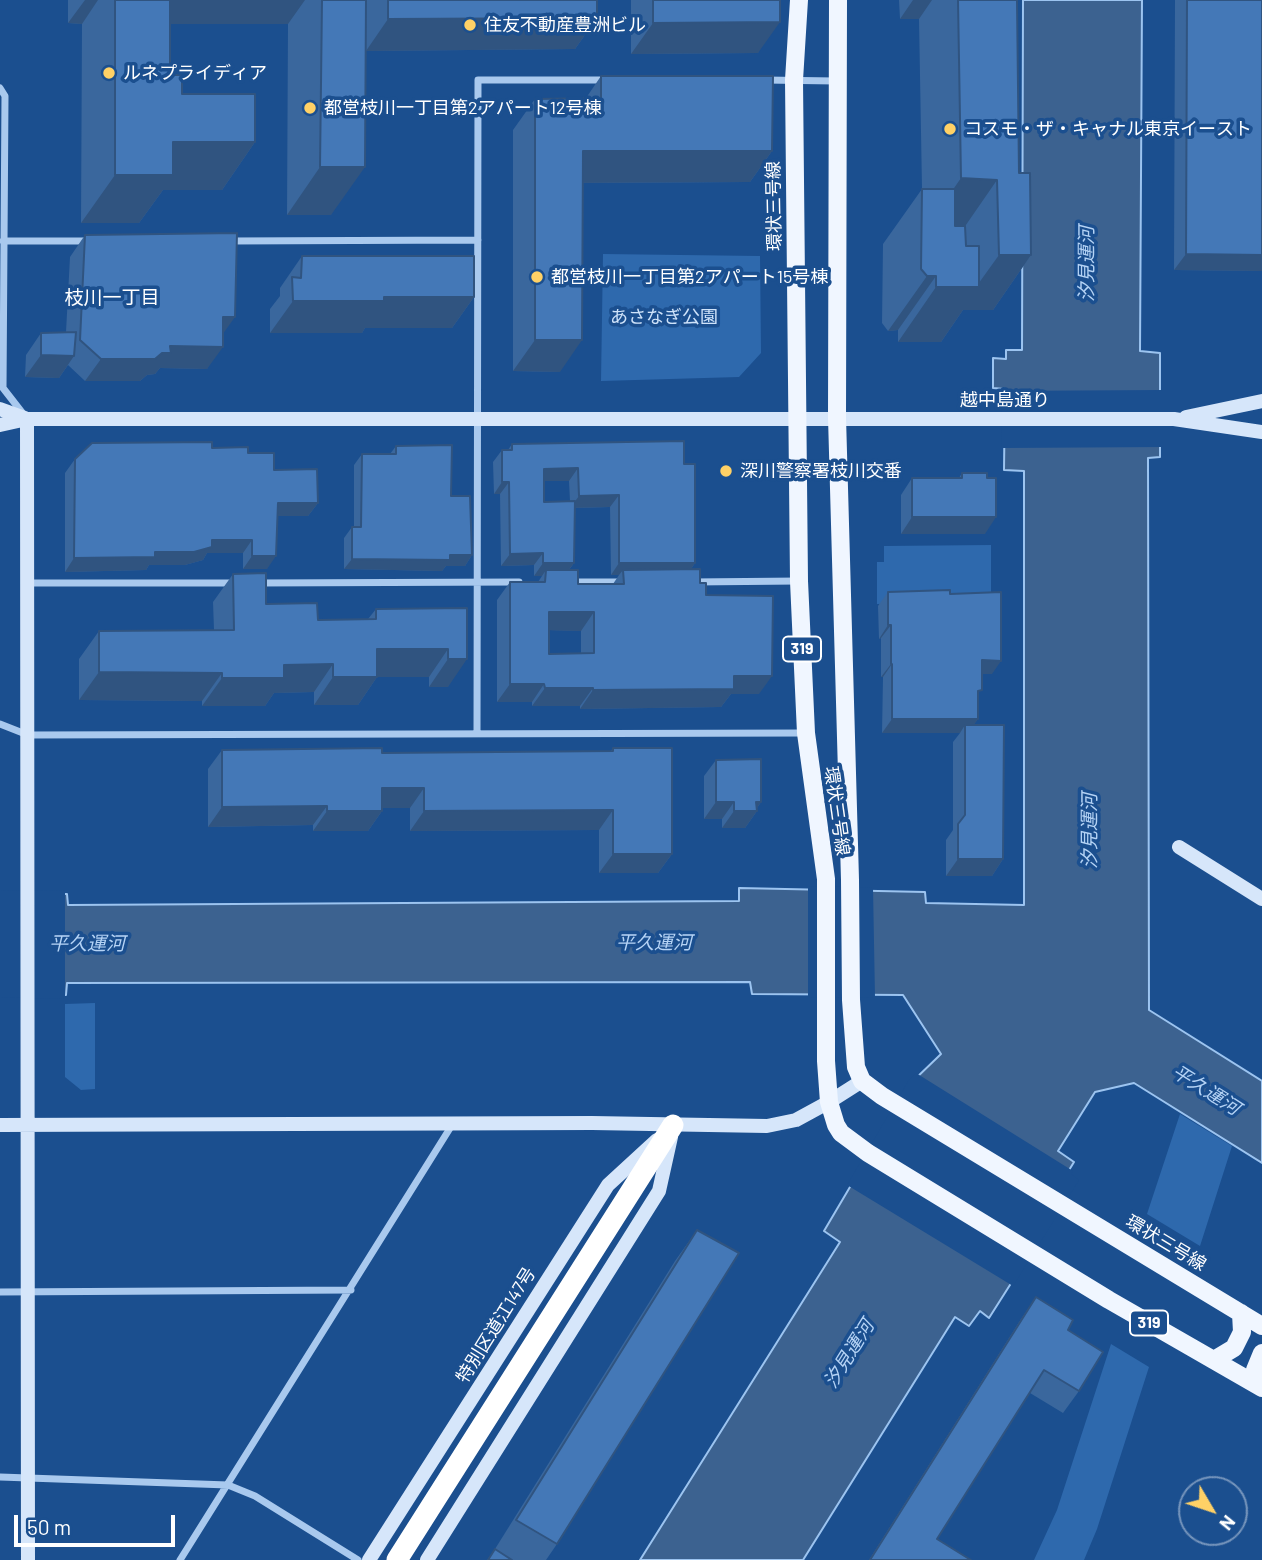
<!DOCTYPE html>
<html>
<head>
<meta charset="utf-8">
<style>
	body { margin:0 }
	#map { position:relative; width:1262px; height:1560px; overflow:hidden; background:#1b4f8f; font-family:Barlow,sans-serif }
	canvas { display:block }
	.north { position:absolute; left:1178px; top:1476px; width:70px; height:70px; box-sizing:border-box; background:#1b4f8f; border:2px solid #7695bc; border-radius:50%; rotate:129deg; font-size:19px; font-weight:700; line-height:28px; text-align:center; color:#fff }
	.north::after { content:''; display:block; margin:auto; width:24px; height:32px; background:#ffd166; clip-path:polygon(50% 0,100% 100%,50% 72%,0 100%) }
	.scale { position:absolute; left:14px; top:1515px; width:161px; height:32px; box-sizing:border-box; border:4px solid #fff; border-top:0; padding-left:9px; font-size:21px; line-height:24px; white-space:nowrap; color:#fff; -webkit-text-stroke:5px #1b4f8f; paint-order:stroke }
</style>
</head>
<body>
<div id="map">
<canvas width="1262" height="1560"></canvas>
<div class="north">N</div>
<div class="scale">50 m</div>
</div>
<script>
const ctx = document.querySelector('canvas').getContext('2d');
ctx.lineJoin = 'round';
function fill(path, color) { ctx.fillStyle = color; ctx.fill(path, 'evenodd'); }
const toPath = rows => new Path2D(rows.map(r => 'M' + r).join(''));
function strokePath(path, color, width, dash) { ctx.strokeStyle = color; ctx.lineWidth = width; ctx.lineCap = dash ? 'butt' : 'round'; ctx.setLineDash(dash || []); ctx.stroke(path); }
function label(font, color, halo, rows, align = 'center') {
  ctx.font = font + ' Barlow,"Noto Sans JP",sans-serif'; ctx.lineWidth = 7; ctx.setLineDash([]); ctx.textBaseline = 'middle'; ctx.strokeStyle = halo; ctx.fillStyle = color; for (const [text, x, y, turn = 0] of rows) {
    ctx.save(); ctx.translate(x, y); ctx.rotate((+turn || 0) * Math.PI / 180); ctx.textAlign = isNaN(turn) ? turn : align; if (halo) ctx.strokeText(text, 0, 0); ctx.fillText(text, 0, 0); ctx.restore();
  }
}
fill(toPath([
	[603,254,760,256,761,353,739,377,601,381],
	[991,545,991,603,877,604,877,562,884,562,884,546],
	[95,1003,95,1089,81,1090,65,1077,65,1004],
	[1180,1114,1232,1146,1200,1246,1147,1214],
	[1111,1344,1149,1367,1097,1529,1084,1560,1034,1560,1057,1510]
]), '#2e69ad');
const water = toPath([
	[1023,0,1142,0,1140,351,1160,353,1160,457,1148,458,1149,1010,1262,1081,1262,1163,1134,1083,1095,1092,1058,1151,1074,1162,1066,1175,1076,1181,989,1318,980,1311,969,1326,955,1317,803,1560,640,1560,840,1242,824,1231,912,1082,941,1054,903,995,752,994,750,982,67,983,66,995,0,994,0,894,67,894,68,905,739,901,739,888,925,892,926,903,1024,905,1024,471,1004,470,1005,389,993,388,993,358,1006,359,1006,350,1022,350,1023,0]
]);
fill(water, '#3c6290');
strokePath(water, '#9cc4f0', 2);
fill(toPath([
	[1163,390,1163,447,1001,448,1002,392,996,391],
	[808,886,873,888,875,998,808,997],
	[65,890,65,999,0,997,0,891],
	[916,1073,1073,1171,1071,1174,1079,1180,1013,1286,847,1185,909,1080]
]), '#1b4f8f');
strokePath(toPath([
	[764,80,836,81],
	[0,88,5,96,3,388,24,415],
	[3,241,88,241],
	[230,241,478,240],
	[569,582,624,582],
	[692,582,799,581],
	[27,583,235,583],
	[258,583,519,582],
	[0,724,28,735,806,733],
	[477,734,478,80,605,80],
	[0,1292,351,1290],
	[0,1477,228,1485,255,1496,358,1560],
	[180,1560,452,1125]
]), '#a9c9ee', 7);
strokePath(toPath([
	[0,409,25,418],
	[1186,417,1262,401],
	[27,419,28,1560],
	[0,425,27,419,1174,419,1262,432],
	[1179,847,1262,899],
	[0,1125,592,1123,767,1126,796,1120,829,1102,862,1081],
	[369,1560,608,1185,657,1140],
	[427,1560,659,1191,671,1137]
]), '#d6e6fa', 14);
strokePath(toPath([
	[799,0,794,80,799,581,806,733,826,879,826,1061,829,1102,836,1125,841,1133,868,1153,1109,1300,1262,1388],
	[838,0,837,417,850,880,851,1000,856,1067,862,1081,882,1096,1262,1326],
	[1214,1360,1234,1348,1242,1332,1241,1313],
	[1259,1386,1255,1370,1262,1353]
]), '#f0f6ff', 18);
strokePath(toPath([
	[397,1560,673,1125]
]), '#fff', 21);
fill(toPath([
	[68,0,597,0,597,18,575,49,366,51,331,215,287,215,288,24,170,24,170,75,182,94,255,142,222,190,163,190,139,223,81,223,82,24,68,23],
	[631,0,780,0,758,53,631,54],
	[899,0,1016,0,1019,173,1031,255,993,310,963,310,941,342,898,342,898,330,888,331,882,323,883,244,922,189,919,19,900,19],
	[1175,0,1262,0,1262,271,1174,270],
	[601,76,772,151,750,182,583,183,560,372,513,371,513,130,535,99,586,98],
	[85,235,223,334,207,369,160,368,155,374,147,375,140,381,85,381,68,365,59,378,25,377,26,355,41,333,66,332,70,257],
	[302,256,474,297,452,328,365,328,362,333,270,333,270,309,280,296,280,288],
	[512,444,684,464,695,563,691,569,700,583,759,694,731,694,721,707,580,709,580,706,532,706,532,702,497,702,497,600,510,582,538,582,542,576,534,576,534,565,501,566,500,494,494,494,493,462,502,450,508,450],
	[544,481,569,481,570,501,544,502],
	[610,507,611,575,619,575,613,584,578,584,569,570,574,563,575,508],
	[549,630,581,631,581,653,549,654],
	[396,446,451,496,472,555,465,566,446,566,442,571,344,569,344,538,352,527,354,527,354,465,362,454,390,454],
	[212,448,248,453,274,470,318,503,308,516,277,516,267,569,243,569,243,553,207,553,203,560,185,565,149,565,146,570,65,572,65,473,75,459],
	[962,473,985,534,901,534,901,495,912,478,959,478],
	[233,574,266,604,318,620,368,619,376,609,467,608,448,687,429,687,429,677,377,677,358,705,314,705,314,692,274,693,265,706,202,706,202,701,79,700,79,659,99,631,214,630,213,602],
	[888,592,950,594,992,674,982,674,978,696,978,719,973,725,1003,859,992,876,946,876,946,840,953,830,953,742,960,733,882,733,883,677,881,677,881,638,879,639,878,606],
	[613,748,672,854,658,873,599,873,599,830,410,831,410,808,382,808,382,811,368,831,313,831,313,825,208,827,208,769,222,750,382,753,611,751],
	[716,760,761,802,757,808,757,811,745,828,722,828,722,819,704,819,704,776],
	[697,1230,557,1544,546,1560,487,1560,495,1549,675,1261],
	[1036,1297,1068,1330,1079,1391,1063,1413,1030,1393,937,1539,971,1560,869,1560,1021,1319]
]), '#3a679d');
fill(toPath([
	[85,0,98,0,82,24,68,23],
	[154,0,305,0,288,24,137,24],
	[913,0,932,0,919,19,900,19],
	[597,18,575,49,366,51,388,19],
	[780,22,758,53,631,54,653,23],
	[173,142,255,142,222,190,163,190,139,223,81,223,115,175],
	[583,151,772,151,750,182,561,183],
	[320,167,365,167,331,215,287,215],
	[961,178,997,180,959,235,923,233],
	[1186,254,1262,255,1262,271,1174,270],
	[999,255,1031,255,993,310,963,310,941,342,898,342,936,287,976,287],
	[927,276,936,276,898,330,888,331],
	[384,297,474,297,452,328,365,328,362,333,270,333,293,301],
	[223,317,235,317,220,338],
	[535,340,582,340,560,372,513,371],
	[170,346,223,347,207,369,160,368,155,374,147,375,140,381,85,381,101,359],
	[41,355,74,356,59,378,25,377],
	[578,468,569,481,536,481,544,469],
	[502,482,509,482,500,494,494,494],
	[619,495,610,507,570,508,579,496],
	[278,503,318,503,308,516,268,516],
	[912,517,996,517,985,534,901,534],
	[212,540,252,540,243,553,207,553,203,560,185,565,149,565,146,570,65,572,74,558,155,552],
	[543,553,534,565,501,566,510,554],
	[450,555,472,555,465,566,446,566,442,571,344,569,352,559],
	[252,556,276,556,267,569,243,569],
	[543,563,574,563,565,575,546,570,542,576,534,576],
	[619,563,695,563,687,575,623,570,619,575,611,575],
	[549,612,594,612,581,631,537,630],
	[888,625,891,625,881,638,879,639],
	[377,649,448,649,429,677,377,677,358,705,314,705,333,677],
	[448,659,467,659,448,687,429,687],
	[982,660,1001,661,992,674,972,674],
	[333,664,314,692,274,693,265,706,202,706,222,678,284,665],
	[891,664,892,664,883,677,881,677],
	[99,672,222,673,202,701,79,700],
	[734,676,772,676,759,694,731,694,721,707,580,709,593,690],
	[510,684,544,684,532,702,497,702],
	[545,688,593,688,580,706,532,706],
	[892,719,978,719,968,733,965,725,960,733,882,733],
	[382,788,424,788,410,808,368,808],
	[716,802,734,802,722,819,704,819],
	[756,802,761,802,755,811,757,811,745,828,722,828,734,811],
	[327,806,313,825,208,827,222,807],
	[613,810,599,830,410,831,424,811],
	[327,811,382,811,368,831,313,831],
	[613,854,672,854,658,873,599,873],
	[958,859,1003,859,992,876,946,876]
]), '#305480');
const building = toPath([
	[115,0,170,0,170,75,182,75,182,94,255,94,255,142,173,142,173,175,115,175,115,0],
	[322,0,366,0,365,167,320,167,322,0],
	[388,0,597,0,597,18,388,19,388,0],
	[653,0,780,0,780,22,653,23,653,0],
	[958,0,1017,0,1019,173,1030,173,1031,255,999,255,997,180,961,178,958,0],
	[1187,0,1262,0,1262,255,1186,254,1187,0],
	[601,76,773,76,772,151,583,151,582,340,535,340,535,99,601,98,601,76],
	[922,189,955,189,955,226,965,226,966,246,979,246,979,287,936,287,936,276,927,276,921,269,922,189],
	[237,233,235,317,223,317,223,347,170,346,171,353,162,353,155,359,101,359,80,340,85,235,237,233],
	[302,256,474,256,474,297,384,297,384,301,293,301,292,277,301,278,302,256],
	[76,332,74,356,41,355,41,333,76,332],
	[684,441,684,464,695,464,695,563,619,563,619,495,579,496,578,468,544,469,544,502,575,501,574,563,543,563,543,553,510,554,509,482,502,482,502,450,512,450,512,444,684,441],
	[212,442,212,448,248,447,248,453,274,453,274,470,317,469,318,503,278,503,276,556,252,556,252,540,212,540,212,547,194,552,155,552,155,557,74,558,75,459,92,443,212,442],
	[452,445,451,496,470,496,472,555,450,555,450,560,352,559,352,527,361,527,362,454,396,454,396,446,452,445],
	[962,473,987,473,987,478,996,478,996,517,912,517,912,478,962,478,962,473],
	[700,569,700,583,706,583,706,595,773,596,772,676,734,676,734,689,593,690,593,688,545,688,544,684,510,684,510,582,545,582,546,570,578,570,578,584,624,584,623,570,700,569],
	[549,612,594,612,594,653,549,654,549,612],
	[266,573,266,604,317,603,318,620,376,619,376,609,467,608,467,659,448,659,448,649,377,649,377,677,333,677,333,664,284,665,284,678,222,678,222,673,99,672,99,631,234,630,233,574,266,573],
	[950,590,950,594,1001,592,1001,661,982,660,982,690,978,691,978,719,892,719,892,664,891,664,891,625,888,625,888,592,950,590],
	[965,725,1004,725,1003,859,958,859,958,824,965,815,965,725],
	[382,748,382,753,613,751,613,748,672,748,672,854,613,854,613,810,424,811,424,788,382,788,382,811,327,811,327,806,222,807,222,750,382,748],
	[761,759,761,802,756,802,757,811,734,811,734,802,716,802,716,760,761,759],
	[697,1230,739,1253,557,1544,516,1520,697,1230],
	[1036,1297,1073,1320,1068,1330,1103,1352,1079,1391,1044,1370,937,1539,971,1560,870,1560,1036,1297],
	[495,1549,512,1560,488,1560,495,1549]
]);
fill(building, '#4478b7');
strokePath(building, '#305480', 2);
for (const [x, y, r, color] of [
	[470,25,7,"#ffd166"],
	[109,73,7,"#ffd166"],
	[310,108,7,"#ffd166"],
	[950,129,7,"#ffd166"],
	[537,277,7,"#ffd166"],
	[726,471,7,"#ffd166"]
]) { const dot = new Path2D(); dot.arc(x, y, r, 0, 2 * Math.PI); ctx.fillStyle = color; ctx.fill(dot); strokePath(dot, '#1b4f8f', 2.5); }
for (const [x, y, w] of [
	[802,649,38],
	[1149,1323,38]
]) { const box = new Path2D(); box.roundRect(x - w / 2, y - 12.5, w, 25, 5); ctx.fillStyle = '#1b4f8f'; ctx.fill(box); strokePath(box, '#fff', 2); }
label('bold 16px', '#fff', null, [
	["319",802,649],
	["319",1149,1323]
]);
label('18px', '#fff', '#1b4f8f', [
	["住友不動産豊洲ビル",484,25],
	["ルネプライディア",123,73],
	["都営枝川一丁目第2アパート12号棟",324,108],
	["コスモ・ザ・キャナル東京イースト",964,129],
	["都営枝川一丁目第2アパート15号棟",551,277],
	["深川警察署枝川交番",740,471]
], 'left');
label('18px', '#fff', '#1b4f8f', [
	["環状三号線",774,206,-91],
	["越中島通り",1005,400],
	["環状三号線",837,811,82],
	["環状三号線",1166,1243,31],
	["特別区道江147号",496,1325,-58]
]);
label('18px', '#cfe3fa', '#1b4f8f', [
	["あさなぎ公園",664,317]
]);
label('italic 19px', '#b5d3f5', '#1b4f8f', [
	["汐見運河",1087,264,-90],
	["汐見運河",1090,831,-90],
	["平久運河",654,943],
	["平久運河",87,944],
	["平久運河",1206,1090,32],
	["汐見運河",849,1354,-58]
]);
label('19px', '#fff', '#1b4f8f', [
	["枝川一丁目",112,298]
]);
</script>
</body>
</html>
